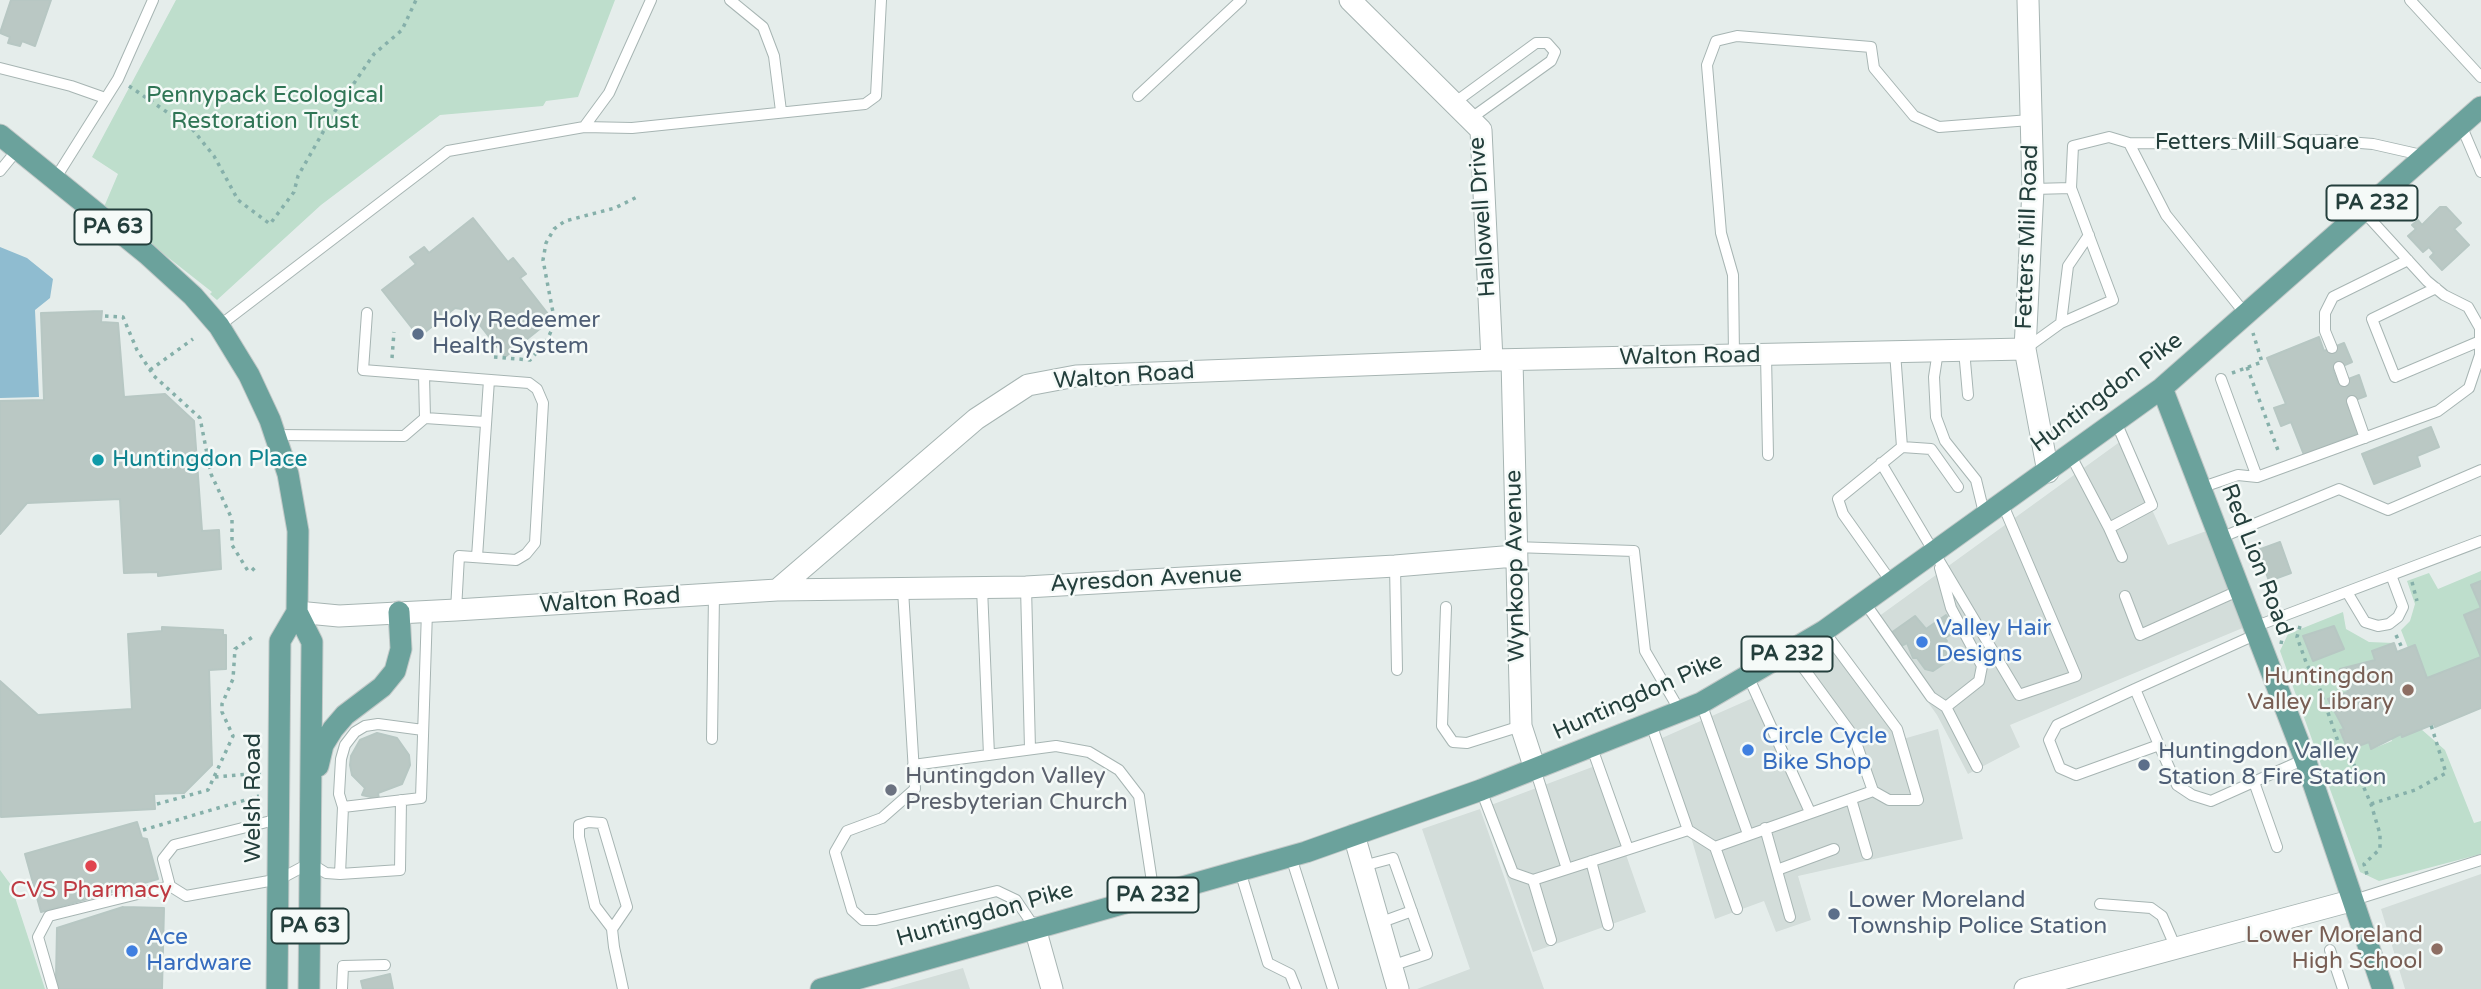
<!DOCTYPE html>
<html>
<head>
<meta charset="utf-8">
<style>
	body { margin:0 }
	canvas { display:block; background:#e5edeb }
</style>
</head>
<body>
<canvas width="2481" height="989"></canvas>
<script>
const ctx = document.querySelector('canvas').getContext('2d');
ctx.lineJoin = 'round';
function fill(path, color) { ctx.fillStyle = color; ctx.fill(path, 'evenodd'); }
const toPath = rows => new Path2D(rows.map(r => 'M' + r).join(''));
function strokePath(path, color, width, dash) { ctx.strokeStyle = color; ctx.lineWidth = width; ctx.lineCap = dash ? 'butt' : 'round'; ctx.setLineDash(dash || []); ctx.stroke(path); }
function label(font, color, halo, rows, align = 'center') {
  ctx.font = font + ' "Varela Round",sans-serif'; ctx.lineWidth = 5; ctx.setLineDash([]); ctx.textBaseline = 'middle'; ctx.strokeStyle = halo; ctx.fillStyle = color; for (const [text, x, y, turn = 0] of rows) {
    ctx.save(); ctx.translate(x, y); ctx.rotate((+turn || 0) * Math.PI / 180); ctx.textAlign = isNaN(turn) ? turn : align; if (halo) ctx.strokeText(text, 0, 0); ctx.fillText(text, 0, 0); ctx.restore();
  }
}
fill(toPath([
	[2121,441,2168,545,2209,530,2245,627,2010,725,2020,747,1968,774,1937,715,1871,622],
	[1831,646,1893,730,1896,741,1938,729,1963,839,1798,876,1811,920,1776,932,1764,901,1715,919,1662,738,1755,697,1808,816,1873,794,1857,736,1804,664],
	[1595,766,1646,912,1533,952,1483,808],
	[1480,809,1544,989,1417,989,1470,969,1422,829],
	[2481,874,2481,989,2405,989,2381,909],
	[963,968,970,989,889,989]
]), '#d3ddda');
fill(toPath([
	[176,0,615,0,578,97,546,101,543,106,440,115,321,205,217,300,210,294,212,292,104,207,118,174,92,157],
	[2481,571,2481,581,2472,585,2481,608,2464,615,2481,657,2427,678,2415,646,2408,648,2401,630,2410,621,2415,604,2407,581,2429,573,2438,589],
	[2343,612,2346,629,2369,642,2394,643,2372,651,2375,660,2340,670,2348,692,2329,700,2344,729,2340,731,2348,750,2369,742,2372,749,2392,741,2391,737,2421,729,2445,750,2474,823,2481,821,2481,854,2379,881,2360,872,2280,651,2288,634],
	[0,870,11,885,45,989,0,989]
]), '#bedecc');
fill(toPath([
	[0,247,27,258,53,279,50,298,35,310,39,397,0,398]
]), '#8fbcd0');
const building = toPath([
	[11,0,51,0,35,46,22,41,20,46,8,43,10,37,0,33,11,0],
	[2440,207,2446,207,2461,223,2454,229,2469,245,2442,270,2430,257,2434,253,2429,247,2423,252,2408,236,2416,229,2412,225,2418,220,2422,225,2440,207],
	[473,218,508,262,513,258,526,274,520,278,552,319,505,357,468,310,455,308,419,337,382,290,416,264,410,257,424,247,429,253,473,218],
	[102,311,101,322,118,323,124,397,165,394,194,421,202,531,219,530,221,569,158,576,158,572,124,573,120,499,27,503,0,534,0,401,44,400,41,313,102,311],
	[2319,337,2324,351,2344,343,2352,362,2333,370,2338,383,2359,375,2366,396,2347,403,2359,433,2304,455,2291,422,2281,426,2274,408,2286,404,2267,358,2319,337],
	[2431,427,2439,447,2417,456,2420,466,2374,484,2362,454,2431,427],
	[2280,542,2291,573,2269,581,2258,550,2280,542],
	[2481,581,2481,708,2435,727,2434,724,2402,737,2401,734,2371,749,2369,742,2348,750,2340,730,2344,729,2328,699,2348,692,2340,669,2375,660,2372,651,2394,643,2397,652,2415,645,2427,678,2481,657,2464,615,2481,608,2471,585,2481,581],
	[1946,615,1957,631,1945,638,1947,641,1941,646,1951,659,1933,671,1925,669,1917,658,1913,658,1907,643,1901,646,1891,633,1915,616,1926,629,1946,615],
	[2334,626,2344,649,2313,661,2303,636,2334,626],
	[162,627,223,630,223,635,226,635,226,669,209,670,212,765,184,793,154,794,155,809,1,817,0,681,38,715,132,709,128,634,162,631,162,627],
	[377,733,397,738,409,755,410,765,402,784,378,793,379,799,362,795,365,788,352,775,350,765,351,756,360,740,377,733],
	[137,822,142,838,147,839,158,879,41,912,25,854,137,822],
	[123,907,164,908,162,989,59,989,56,979,57,928,123,907],
	[390,974,393,989,363,989,361,981,390,974]
]);
fill(building, '#bac8c4');
strokePath(building, '#b7c7c3', 2);
const lane = toPath([
	[730,0,763,27,774,56,781,111],
	[2410,0,2481,77],
	[0,68,71,86,105,98],
	[1138,96,1241,0],
	[1454,103,1536,43,1547,43,1555,52,1551,61,1470,119],
	[2461,125,2481,172],
	[584,127,609,93,651,0],
	[2129,143,2253,144,2322,140,2373,144,2426,156],
	[0,171,18,149],
	[55,179,118,79,153,0],
	[2033,189,2071,188,2073,146,2109,137,2129,143,2166,215,2247,316],
	[2436,288,2372,319,2395,377,2480,341],
	[367,313,363,370,529,383,537,389,543,403,535,543,526,554,516,560,459,556,456,610],
	[2061,323,2068,266,2089,235],
	[219,326,448,151,584,127,632,128,865,104,876,96,881,0],
	[2332,348,2325,331,2325,313,2333,297,2408,260],
	[2025,349,2061,323,2113,300,2071,188],
	[1964,350,1968,395],
	[1938,351,1934,377,1936,417,1945,441,1976,480,1985,517],
	[1895,352,1902,447,1931,449,1958,487],
	[1766,355,1768,455],
	[1734,356,1733,275,1721,233,1707,65,1716,41,1737,36,1871,47,1874,68,1914,116,1939,127,2030,120],
	[2339,367,2344,381],
	[2221,379,2257,477],
	[2352,401,2365,438],
	[425,418,485,422],
	[275,435,404,436,425,418,424,375],
	[2071,456,2109,528,2152,505,2116,422],
	[1881,463,2019,695,2076,676,2003,505],
	[2200,488,2238,475,2257,477,2438,411,2469,388,2480,355,2480,328,2468,307,2444,295,2427,281,2363,211],
	[2109,528,2122,557],
	[2220,538,2339,489,2388,510,2481,470],
	[1514,547,1634,551,1645,651,1680,711],
	[477,557,489,380],
	[1395,566,1397,670],
	[1892,583,1843,514,1838,499,1902,447],
	[1026,587,1030,749],
	[982,588,989,755],
	[903,590,915,789,882,818,847,831,835,852,852,910,863,920,876,920,997,891,1016,900,1035,928],
	[2347,592,2365,622,2378,626,2389,624,2398,617,2403,607,2391,575],
	[2125,596,2140,635,2240,590],
	[1865,603,1931,697,1946,707,1979,681,1982,666,1951,608,1940,568],
	[1446,607,1442,726,1453,742,1467,743,1521,726],
	[2254,627,2481,541],
	[1824,631,1897,729,1918,800,1889,800,1873,791],
	[1748,676,1810,812],
	[2135,689,2159,745,2076,775,2060,768,2049,740,2057,725,2135,689,2257,634],
	[1701,703,1748,834],
	[1946,707,1977,767],
	[1651,724,1688,830,1715,847,1737,909],
	[712,739,714,594],
	[2159,745,2177,785,2192,795,2211,801,2305,759],
	[1592,748,1628,849],
	[913,765,1056,746,1089,752,1119,770,1139,796,1154,895],
	[1535,769,1567,869],
	[2254,782,2277,847],
	[1481,790,1513,873,1533,880,1688,830],
	[1851,799,1867,854],
	[343,807,421,798,427,611],
	[1765,828,1790,917],
	[1715,847,1873,791,1854,737,1791,651],
	[1291,857,1333,989],
	[1591,861,1608,925],
	[1363,866,1393,858,1427,954,1391,966],
	[1777,870,1834,849],
	[1240,871,1268,963,1290,974,1296,989],
	[340,874,343,807,339,794,341,759,345,745,355,732,365,726,378,724,423,730],
	[1533,880,1551,940],
	[170,886,163,859,174,845,279,819],
	[2354,900,2481,860],
	[2100,904,2151,908,2162,916,2175,946],
	[1379,923,1412,911],
	[612,929,627,907,602,823,588,822,579,825,579,837,595,906,611,927,612,929,614,947,623,989],
	[2330,950,2343,989],
	[53,989,38,937,49,916,170,886,186,896,280,879,310,863,326,873,340,874,400,870,401,800],
	[342,989,343,966,385,965]
]);
const street = toPath([
	[1350,0,1481,130,1492,360],
	[2028,0,2033,189,2025,349,2048,472],
	[1512,360,1521,726,1535,769],
	[777,590,1026,587,1395,566,1515,556],
	[297,612,339,616,456,610,777,590,976,419,1028,385,1076,376,1492,360,2025,349],
	[1354,835,1398,989],
	[1035,928,1052,989],
	[2025,989,2354,900]
]);
const primary = toPath([
	[0,135,147,254,193,296,219,326,249,375,270,420,288,474,298,531,297,612,312,642,309,989],
	[2162,388,2305,759,2383,989],
	[318,766,323,745,333,729,345,715,382,687,395,671,401,649,399,612],
	[277,989,280,641,297,612],
	[821,989,1306,852,1481,790,1701,703,1824,631,2162,388,2481,107]
]);
strokePath(lane, '#a7b5b3', 12);
strokePath(street, '#a7b5b3', 23);
strokePath(primary, '#c2c9c8', 23);
strokePath(toPath([
	[129,86,193,130,214,156,238,200,270,224,294,192,298,176,335,111,374,54,402,30,416,0],
	[105,316,123,317,137,350,154,376,200,418,211,474,232,519,232,545,248,571],
	[494,357,530,360,546,342,555,323,543,260,546,243,554,229,565,221,615,208,639,196],
	[392,358,394,332],
	[2247,367,2279,453],
	[150,370,193,339],
	[2232,373,2262,362,2253,333],
	[252,568,255,571],
	[2412,582,2417,601],
	[2300,626,2297,637,2307,665,2317,681,2342,753,2352,760,2371,804,2380,834,2380,849,2364,864,2368,878],
	[2396,635,2403,650],
	[2281,644,2283,634,2288,630],
	[215,777,262,773],
	[157,804,208,790,233,736,222,712,222,704,233,679,235,649,254,636],
	[2371,804,2415,790,2446,773,2431,725],
	[143,830,259,796],
	[945,918,949,933]
]), '#86b0aa', 3.5, [3.5, 5]);
strokePath(lane, '#fff', 10);
strokePath(street, '#fff', 21);
strokePath(primary, '#6ba29c', 21);
for (const [x, y, r, color] of [
	[418,334,7,"#5c6f8a"],
	[98,460,7,"#0f9aa8"],
	[1922,642,7,"#3f7fe0"],
	[2408,690,7,"#8d6e63"],
	[1748,750,7,"#3f7fe0"],
	[2144,765,7,"#5c6f8a"],
	[891,790,7,"#6b7280"],
	[91,866,7,"#e0444e"],
	[1834,914,7,"#5c6f8a"],
	[2437,949,7,"#8d6e63"],
	[132,951,7,"#3f7fe0"]
]) { const dot = new Path2D(); dot.arc(x, y, r, 0, 2 * Math.PI); ctx.fillStyle = color; ctx.fill(dot); strokePath(dot, '#f5faf8', 2.5); }
for (const [x, y, w] of [
	[2372,203,91],
	[113,227,77],
	[1787,654,91],
	[1153,895,91],
	[310,926,77]
]) { const box = new Path2D(); box.roundRect(x - w / 2, y - 17.5, w, 35, 5); ctx.fillStyle = '#f5faf8'; ctx.fill(box); strokePath(box, '#243f3c', 2); }
label('bold 21px', '#243f3c', null, [
	["PA 232",2372,203],
	["PA 63",113,227],
	["PA 232",1787,654],
	["PA 232",1153,895],
	["PA 63",310,926]
]);
label('23px', '#2f7555', '#f5faf8', [
	["Pennypack Ecological",265,96],
	["Restoration Trust",265,122]
]);
label('23px', '#243f3c', '#f5faf8', [
	["Fetters Mill Square",2257,143],
	["Hallowell Drive",1483,217,-94],
	["Fetters Mill Road",2028,237,-88],
	["Walton Road",1690,357,-1],
	["Walton Road",1124,377,-4],
	["Huntingdon Pike",2107,393,-37],
	["Red Lion Road",2256,560,69],
	["Wynkoop Avenue",1516,566,-91],
	["Ayresdon Avenue",1146,580,-3],
	["Walton Road",610,601,-4],
	["Huntingdon Pike",1638,697,-24],
	["Welsh Road",254,798,-90],
	["Huntingdon Pike",985,915,-16]
]);
label('23px', '#4e5e75', '#f5faf8', [
	["Holy Redeemer",432,321],
	["Health System",432,347],
	["Huntingdon Valley",2158,752],
	["Station 8 Fire Station",2158,778],
	["Lower Moreland",1848,901],
	["Township Police Station",1848,927]
], 'left');
label('23px', '#0d838f', '#f5faf8', [
	["Huntingdon Place",112,460]
], 'left');
label('23px', '#366cbe', '#f5faf8', [
	["Valley Hair",1936,629],
	["Designs",1936,655],
	["Circle Cycle",1762,737],
	["Bike Shop",1762,763],
	["Ace",146,938],
	["Hardware",146,964]
], 'left');
label('23px', '#785e54', '#f5faf8', [
	["Huntingdon",2394,677],
	["Valley Library",2394,703],
	["Lower Moreland",2423,936],
	["High School",2423,962]
], 'right');
label('23px', '#5b616d', '#f5faf8', [
	["Huntingdon Valley",905,777],
	["Presbyterian Church",905,803]
], 'left');
label('23px', '#be3a42', '#f5faf8', [
	["CVS Pharmacy",91,891]
]);
</script>
</body>
</html>
